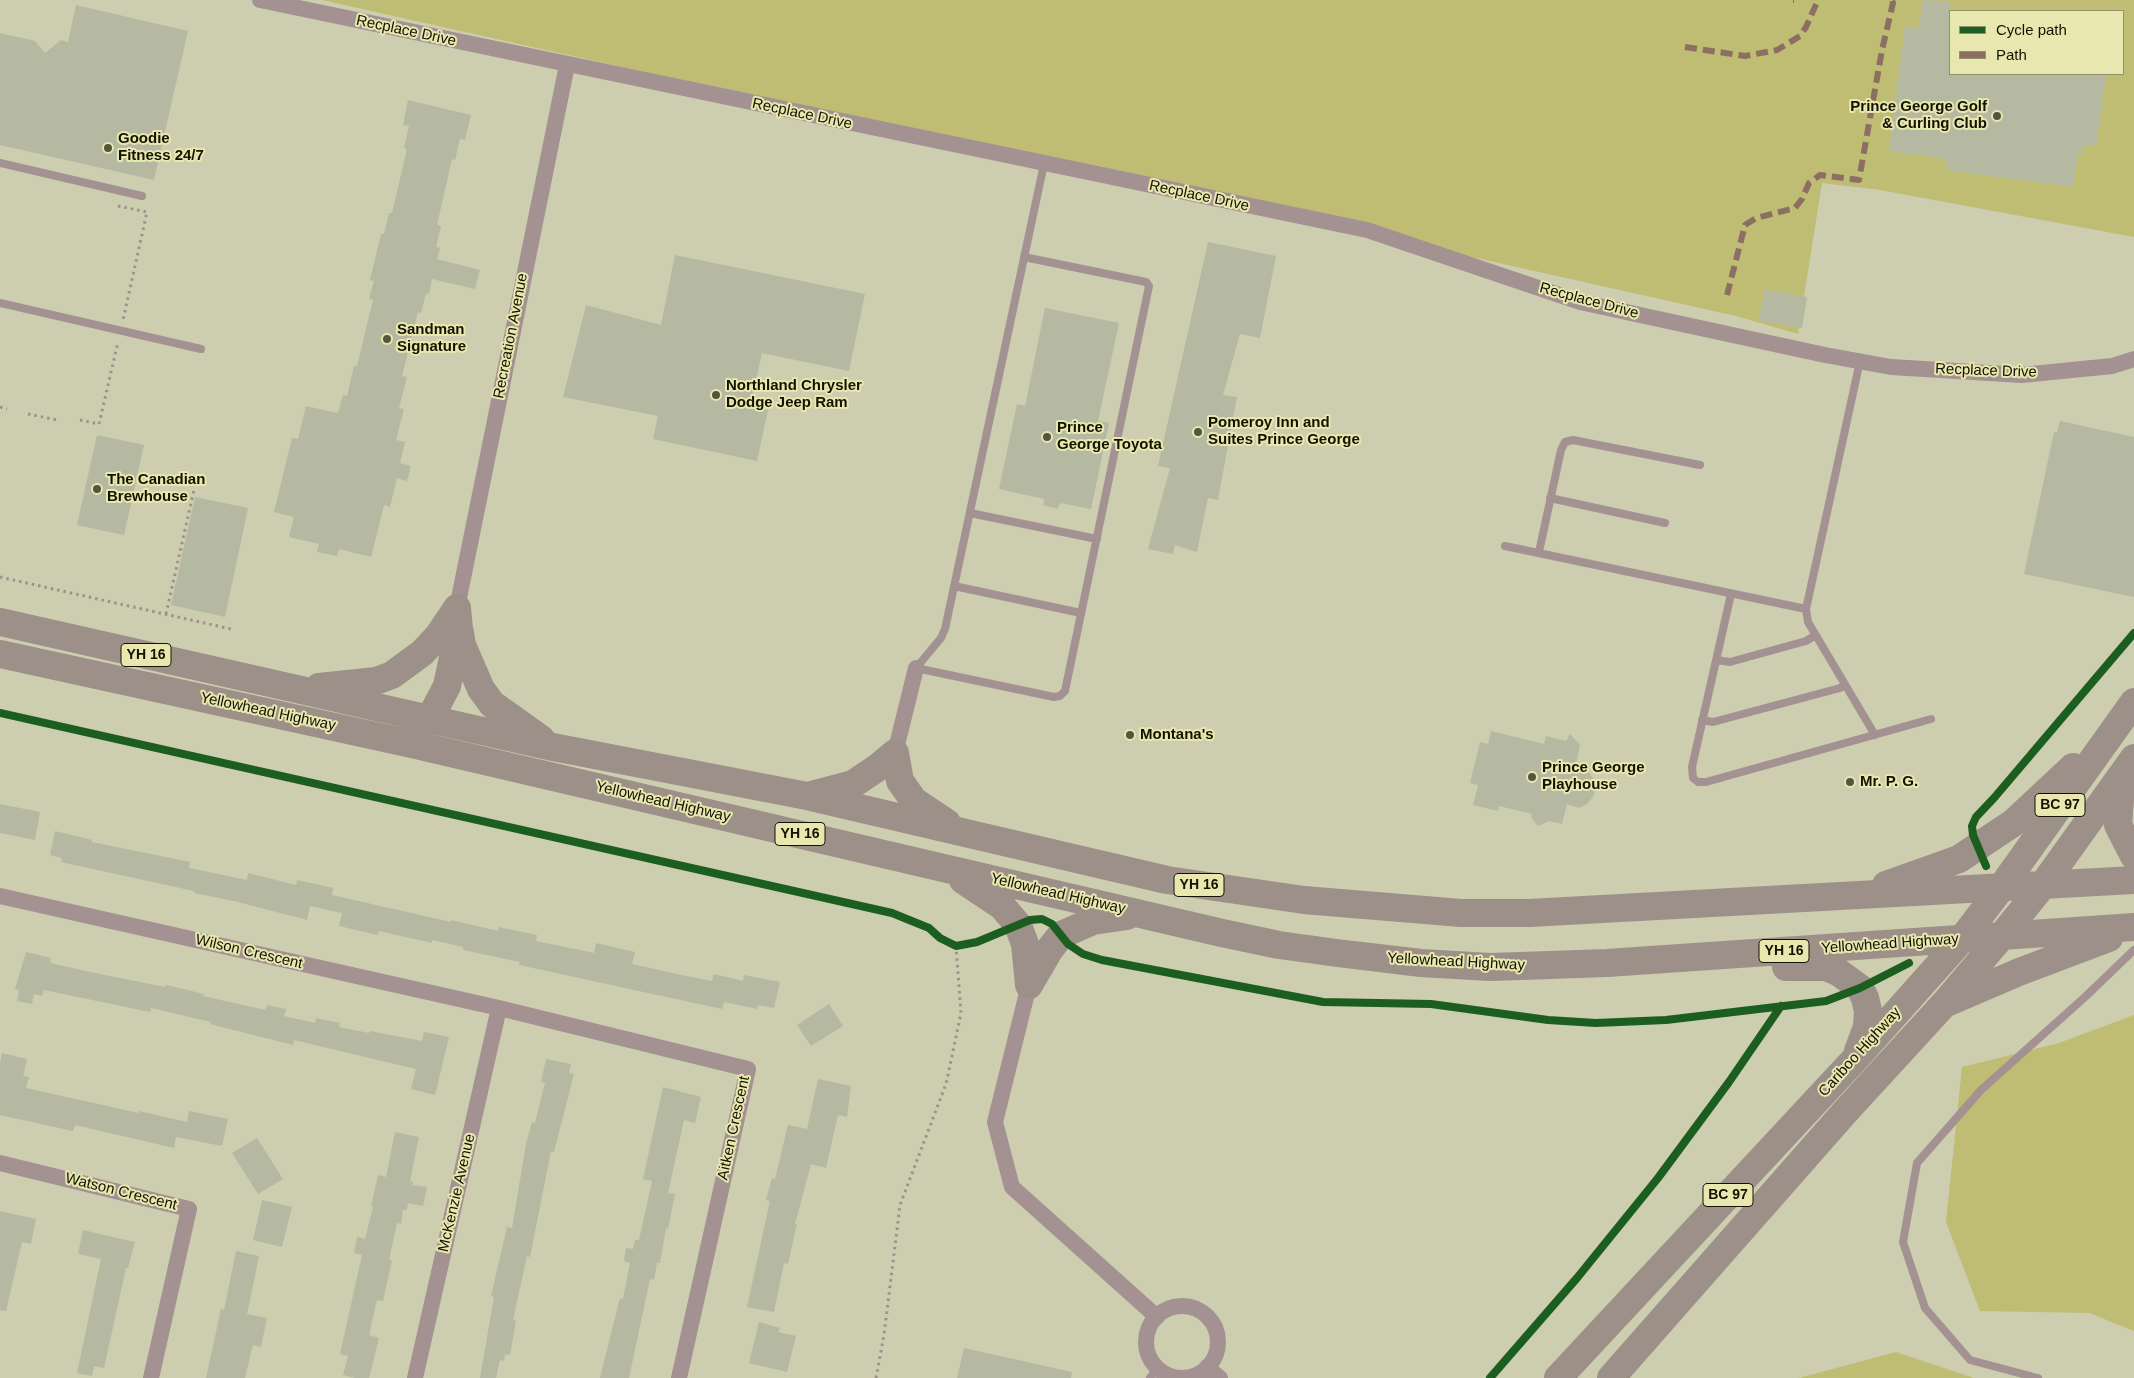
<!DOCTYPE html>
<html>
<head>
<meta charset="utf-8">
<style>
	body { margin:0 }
	#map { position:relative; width:2134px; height:1378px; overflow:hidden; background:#cdcdaf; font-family:Helvetica,sans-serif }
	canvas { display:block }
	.legend { position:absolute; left:1949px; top:10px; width:175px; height:65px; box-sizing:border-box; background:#e7e7af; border:1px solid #939269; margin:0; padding:6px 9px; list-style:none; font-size:15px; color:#141301 }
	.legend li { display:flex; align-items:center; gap:10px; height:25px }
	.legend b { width:25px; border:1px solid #939269 }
</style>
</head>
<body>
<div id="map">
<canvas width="2134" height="1378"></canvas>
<ul class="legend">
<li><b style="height:6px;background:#1b5e20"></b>Cycle path</li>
<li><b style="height:6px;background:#8d6e63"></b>Path</li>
</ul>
</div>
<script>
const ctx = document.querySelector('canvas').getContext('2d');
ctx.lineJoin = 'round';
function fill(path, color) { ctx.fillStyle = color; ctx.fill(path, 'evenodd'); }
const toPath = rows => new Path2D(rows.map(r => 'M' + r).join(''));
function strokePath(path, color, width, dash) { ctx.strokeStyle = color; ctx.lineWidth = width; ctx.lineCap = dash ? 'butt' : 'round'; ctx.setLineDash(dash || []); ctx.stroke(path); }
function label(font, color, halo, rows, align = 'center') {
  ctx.font = font + ' Helvetica,sans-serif'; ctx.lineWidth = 4; ctx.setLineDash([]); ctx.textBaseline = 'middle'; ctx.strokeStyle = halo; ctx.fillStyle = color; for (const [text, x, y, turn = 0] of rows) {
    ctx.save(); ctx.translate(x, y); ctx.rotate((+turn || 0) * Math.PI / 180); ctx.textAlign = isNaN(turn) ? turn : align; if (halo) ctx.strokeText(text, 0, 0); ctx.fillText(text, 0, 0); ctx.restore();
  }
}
fill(toPath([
	[322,0,2134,0,2134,237,1880,190,1822,183,1798,334,1736,316],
	[1950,11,2123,11,2123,74,1950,74],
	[2134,1015,2134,1331,2089,1313,1980,1311,1946,1222,1962,1067,2059,1043],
	[1896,1352,1974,1378,1799,1378]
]), '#bfbd74');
fill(toPath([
	[1923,0,1950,2,1950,74,2106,74,2096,146,2083,145,2082,155,2078,154,2073,187,1946,170,1948,161,1942,160,1943,158,1889,151,1905,26,1919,28],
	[76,5,188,31,154,180,0,145,0,33,35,41,45,53,61,40,68,42],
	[408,100,471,115,465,140,460,139,455,160,452,159,437,225,441,226,436,247,440,248,437,259,480,270,475,289,432,279,429,294,426,293,421,313,418,312,402,376,407,377,399,408,404,409,396,440,405,442,400,463,411,466,407,481,397,478,390,507,384,505,371,557,339,549,337,556,317,552,319,544,289,537,294,517,274,512,292,438,298,439,306,406,338,413,343,395,347,396,354,366,357,366,373,300,369,299,374,281,370,280,381,234,384,234,389,213,392,213,407,149,404,148,409,126,403,125],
	[1208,242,1276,256,1260,338,1240,334,1223,395,1237,397,1218,500,1208,498,1197,552,1175,545,1173,554,1148,549,1170,468,1158,466],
	[675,255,865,294,849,371,762,353,750,406,768,410,757,461,653,439,658,416,563,397,586,305,661,325],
	[1764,290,1807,297,1802,328,1759,321],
	[1045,308,1119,323,1098,421,1109,423,1091,509,1060,503,1058,509,1043,505,1044,499,999,489,1017,404,1025,406],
	[2060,421,2134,437,2134,597,2024,574,2054,432,2057,432],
	[97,435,144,445,124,535,77,525],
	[195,497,248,508,225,617,171,605],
	[1491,731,1544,744,1546,736,1566,741,1570,734,1580,745,1576,764,1590,774,1594,780,1595,791,1593,797,1587,804,1579,808,1567,804,1562,824,1549,821,1538,826,1531,817,1532,814,1499,806,1498,811,1473,805,1478,785,1470,783,1480,742,1488,744],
	[0,804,40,812,35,840,0,833],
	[55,831,92,840,92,842,190,862,189,868,247,880,248,873,296,885,297,880,333,888,332,895,451,922,451,920,498,931,498,927,537,935,536,941,594,953,596,943,635,952,632,964,691,977,712,981,714,974,743,981,744,975,780,982,774,1008,758,1005,757,1009,724,1002,722,1009,519,965,520,962,463,950,463,947,432,940,432,943,379,931,378,935,339,926,342,913,310,906,307,920,234,901,194,893,194,891,61,862,62,858,50,855],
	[26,952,51,958,50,963,95,973,165,987,166,985,204,994,203,996,265,1010,267,1005,286,1009,284,1016,315,1023,316,1018,340,1023,339,1027,369,1033,370,1031,422,1041,424,1032,449,1037,435,1095,411,1089,416,1069,294,1040,293,1045,210,1024,211,1022,151,1008,150,1012,44,990,42,996,34,994,32,1004,17,1001,19,990,15,989],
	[829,1004,843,1026,811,1046,797,1025],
	[2,1053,27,1059,23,1076,29,1077,26,1088,139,1113,139,1111,187,1122,189,1111,228,1119,222,1146,176,1137,174,1148,75,1125,73,1131,0,1115,0,1063],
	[546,1059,571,1064,569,1073,574,1074,554,1152,551,1151,530,1257,527,1256,513,1320,516,1321,510,1355,505,1354,504,1361,500,1360,496,1378,480,1378,494,1297,491,1296,507,1227,512,1228,526,1144,532,1122,535,1123,545,1083,541,1082],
	[818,1079,851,1086,847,1117,838,1115,826,1168,811,1164,795,1224,797,1224,788,1264,784,1263,774,1312,747,1307,770,1201,766,1200,772,1178,775,1179,788,1125,807,1129],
	[663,1087,701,1097,695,1123,684,1120,668,1193,675,1194,668,1229,666,1228,660,1263,657,1263,654,1280,650,1279,629,1378,600,1378,620,1298,623,1299,630,1263,624,1261,626,1248,633,1249,635,1240,639,1240,652,1181,643,1179],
	[395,1132,419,1137,410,1181,413,1182,412,1185,427,1187,423,1206,408,1203,407,1210,403,1210,401,1224,397,1223,389,1260,392,1260,383,1301,377,1300,369,1335,379,1338,369,1378,355,1378,343,1375,348,1356,340,1354,362,1255,354,1253,357,1237,365,1239,373,1207,371,1207,378,1175,386,1177],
	[257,1138,283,1179,258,1194,232,1153],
	[262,1200,292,1207,282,1247,253,1240],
	[0,1211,36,1219,31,1244,22,1242,6,1311,0,1310],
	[83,1230,135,1242,128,1268,126,1268,104,1368,94,1366,92,1376,77,1373,101,1259,78,1254],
	[236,1251,259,1256,247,1314,267,1318,261,1347,253,1345,245,1378,206,1378,221,1309,224,1310],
	[759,1322,780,1328,778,1332,796,1336,787,1372,749,1363],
	[964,1348,1072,1372,1071,1378,957,1378]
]), '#b5b9a2');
strokePath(toPath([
	[118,206,147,212,123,320],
	[0,407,7,409],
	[28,414,57,420],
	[80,420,99,424,118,342],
	[0,577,231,629],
	[166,614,194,490],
	[876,1378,884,1335,900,1205,946,1084,961,1013,956,946]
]), '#9d928b', 3, [2.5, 4]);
strokePath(toPath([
	[0,163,142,196],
	[1024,257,1146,282,1149,286,1065,691,1060,696,1054,697,916,668,941,638,945,629,1044,164],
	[0,303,201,349],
	[1860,361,1806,609,1808,622,1875,735],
	[1550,498,1665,523],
	[970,513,1097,539],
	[1505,546,1806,609],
	[1539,552,1561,450,1565,442,1573,440,1700,465],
	[954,586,1081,613],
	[1731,594,1692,767,1693,778,1698,782,1706,782,1931,719],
	[1716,660,1730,662,1806,641,1816,635],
	[1702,720,1713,722,1840,688,1845,685],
	[1150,1378,1157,1369],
	[2038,1378,1970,1360,1925,1308,1903,1242,1917,1163,1981,1090,2085,997,2134,950]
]), '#a49293', 8);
strokePath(toPath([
	[260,0,1367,230,1580,302,1825,355,1891,367,2022,375,2112,366,2134,359],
	[457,608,567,65],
	[895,753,916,668],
	[0,896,499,1008,748,1069,679,1378],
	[1029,985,995,1122,1012,1187,1157,1317],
	[0,1163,189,1209,151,1378],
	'1146 1342a36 36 0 1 1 72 0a36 36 0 1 1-72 0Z',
	[1207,1367,1220,1378],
	[415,1378,499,1008]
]), '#a49293', 16);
strokePath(toPath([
	[0,622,553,747,807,796,1167,880,1304,900,1461,913,1529,913,2134,880],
	[460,633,462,645,481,689,492,704,541,739],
	[0,654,412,744,1222,933,1279,945,1337,953,1421,963,1490,967,1550,965,1607,963,2134,927],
	[319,687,376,681,392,675,422,653,438,636,457,608],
	[413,728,429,720,447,686,459,629,457,608],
	[895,753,900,781,914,801,947,823],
	[2122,775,2118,825,2134,856],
	[811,795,853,784,877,768,895,753],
	[963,880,1002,906,1018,925,1025,944,1029,985],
	[1886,885,1959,859,2013,823,2073,767],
	[1786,967,1826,967,1838,972,1860,988,1865,998,1868,1011,1867,1027,1858,1051],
	[1029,985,1050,949,1061,935,1093,921,1127,916],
	[1949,1002,2019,972,2109,938],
	[1558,1378,1855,1059,1962,939,2001,888,2134,702],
	[1611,1378,1845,1112,1945,1003,2001,937,2043,885,2134,758]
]), '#9c9088', 28);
strokePath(toPath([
	[1793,0,1794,0],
	[1685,47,1745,56,1777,50,1800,36,1806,27,1818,0],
	[1727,295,1745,225,1756,218,1795,208,1802,199,1809,183,1820,175,1859,180,1882,50,1893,3,1892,0]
]), '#8d6e63', 6, [12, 6]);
strokePath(toPath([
	[0,713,892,913,929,928,940,938,956,946,977,942,1030,920,1042,919,1052,924,1068,944,1083,954,1102,960,1323,1002,1431,1004,1548,1020,1596,1023,1666,1020,1826,1001,1860,988,1909,963],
	[1986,866,1973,835,1972,826,1976,817,1994,798,2134,633],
	[1490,1378,1577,1278,1658,1178,1729,1082,1781,1006]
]), '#1b5e20', 8);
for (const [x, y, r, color] of [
	[1997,116,5,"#55543e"],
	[108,148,5,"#55543e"],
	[387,339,5,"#55543e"],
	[716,395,5,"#55543e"],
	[1198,432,5,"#55543e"],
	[1047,437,5,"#55543e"],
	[97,489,5,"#55543e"],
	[1130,735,5,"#55543e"],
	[1532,777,5,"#55543e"],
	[1850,782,5,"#55543e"]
]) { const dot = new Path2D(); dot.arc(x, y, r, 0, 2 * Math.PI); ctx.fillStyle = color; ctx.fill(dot); strokePath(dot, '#e7e7af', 2); }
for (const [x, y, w] of [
	[146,655,50],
	[2060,805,50],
	[800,834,50],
	[1199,885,50],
	[1784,951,50],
	[1728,1195,50]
]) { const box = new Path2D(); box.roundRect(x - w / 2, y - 11.5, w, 23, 4); ctx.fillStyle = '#e7e7af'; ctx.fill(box); strokePath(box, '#141301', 1); }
label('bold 14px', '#141301', null, [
	["YH 16",146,655],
	["BC 97",2060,805],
	["YH 16",800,834],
	["YH 16",1199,885],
	["YH 16",1784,951],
	["BC 97",1728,1195]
]);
label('15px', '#141301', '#e7e7af', [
	["Recplace Drive",406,31,12],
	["Recplace Drive",802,114,12],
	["Recplace Drive",1199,196,12],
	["Recplace Drive",1589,301,15],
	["Recreation Avenue",511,336,-79],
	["Recplace Drive",1986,371,2],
	["Yellowhead Highway",268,712,12],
	["Yellowhead Highway",663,802,13],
	["Yellowhead Highway",1058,894,13],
	["Yellowhead Highway",1890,944,-4],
	["Wilson Crescent",249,952,13],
	["Yellowhead Highway",1456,962,3],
	["Cariboo Highway",1860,1052,-48],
	["Aitken Crescent",734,1128,-78],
	["Watson Crescent",121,1192,14],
	["McKenzie Avenue",457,1193,-77]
]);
label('bold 15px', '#141301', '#e7e7af', [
	["Prince George Golf",1987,107,"right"],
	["& Curling Club",1987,124,"right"],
	["Goodie",118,139],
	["Fitness 24/7",118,156],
	["Sandman",397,330],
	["Signature",397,347],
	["Northland Chrysler",726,386],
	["Dodge Jeep Ram",726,403],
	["Pomeroy Inn and",1208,423],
	["Suites Prince George",1208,440],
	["Prince",1057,428],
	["George Toyota",1057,445],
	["The Canadian",107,480],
	["Brewhouse",107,497],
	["Montana's",1140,735],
	["Prince George",1542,768],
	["Playhouse",1542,785],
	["Mr. P. G.",1860,782]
], 'left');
</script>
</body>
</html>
